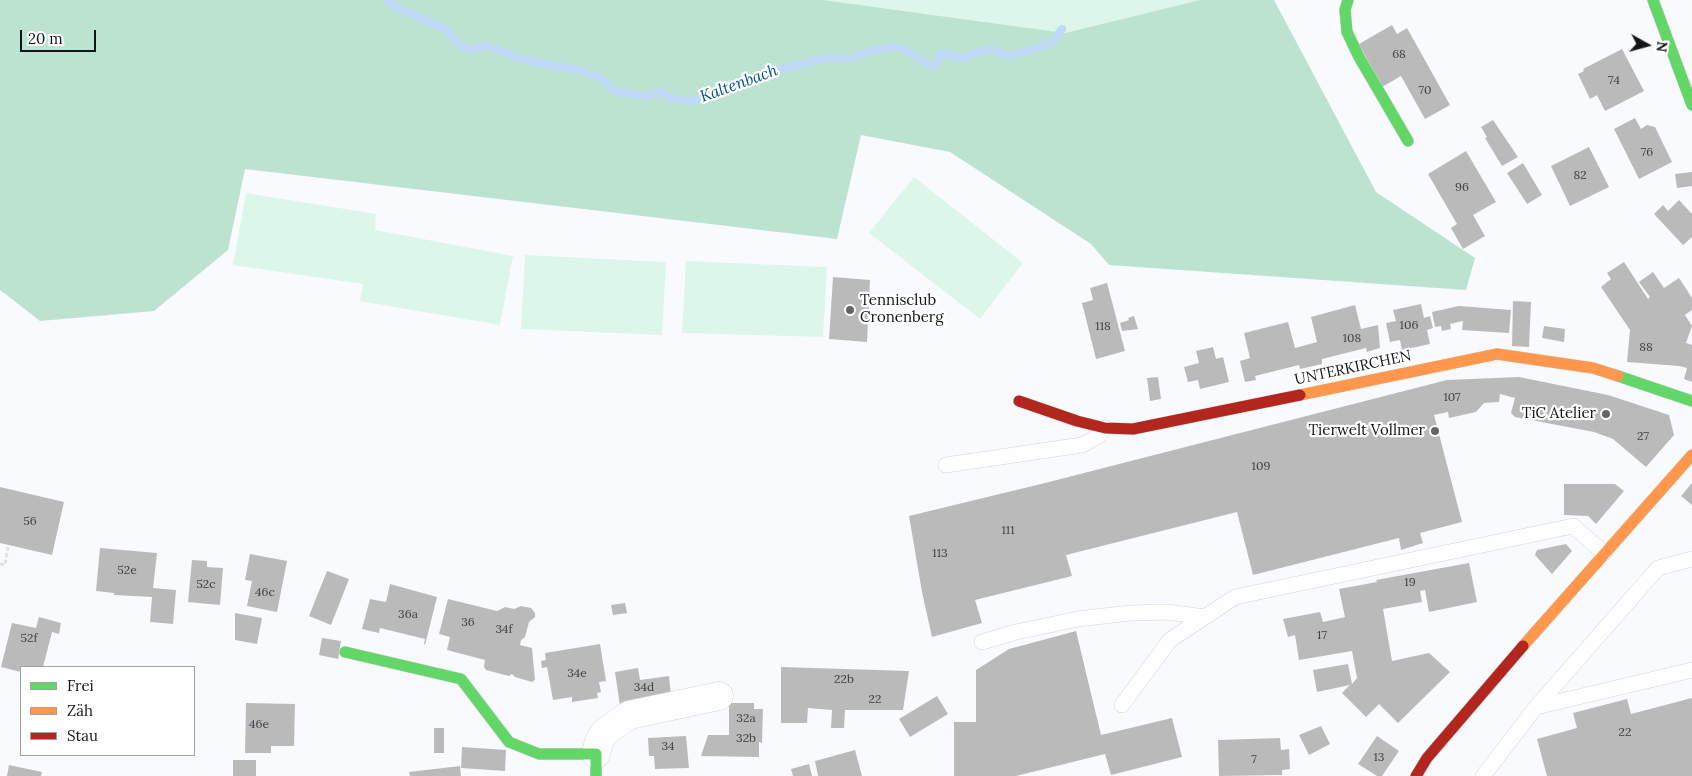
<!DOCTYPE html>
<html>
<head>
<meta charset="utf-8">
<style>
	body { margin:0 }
	#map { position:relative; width:1692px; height:776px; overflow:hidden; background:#f9fafd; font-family:Lora,serif }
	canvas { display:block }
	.legend { position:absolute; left:20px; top:666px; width:175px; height:90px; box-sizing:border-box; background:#fff; border:1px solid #a1a1a3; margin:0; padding:6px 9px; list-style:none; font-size:15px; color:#141518 }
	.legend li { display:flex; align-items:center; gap:10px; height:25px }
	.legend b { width:25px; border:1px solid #a1a1a3 }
	.north { position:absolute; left:1622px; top:20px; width:50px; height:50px; -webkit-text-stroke:4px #fff; paint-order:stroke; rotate:97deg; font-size:14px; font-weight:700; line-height:20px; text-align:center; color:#141518 }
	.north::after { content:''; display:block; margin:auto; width:18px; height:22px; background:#141518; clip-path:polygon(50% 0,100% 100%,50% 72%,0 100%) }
	.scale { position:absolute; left:20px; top:30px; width:76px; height:22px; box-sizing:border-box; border:2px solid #141518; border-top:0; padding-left:6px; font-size:15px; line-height:18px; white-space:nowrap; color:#141518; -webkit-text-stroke:4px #fff; paint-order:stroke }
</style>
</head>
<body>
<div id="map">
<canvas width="1692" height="776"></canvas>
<ul class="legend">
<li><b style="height:6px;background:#63d668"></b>Frei</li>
<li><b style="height:6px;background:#ff974d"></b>Zäh</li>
<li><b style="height:6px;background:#b3261e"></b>Stau</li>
</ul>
<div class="north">N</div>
<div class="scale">20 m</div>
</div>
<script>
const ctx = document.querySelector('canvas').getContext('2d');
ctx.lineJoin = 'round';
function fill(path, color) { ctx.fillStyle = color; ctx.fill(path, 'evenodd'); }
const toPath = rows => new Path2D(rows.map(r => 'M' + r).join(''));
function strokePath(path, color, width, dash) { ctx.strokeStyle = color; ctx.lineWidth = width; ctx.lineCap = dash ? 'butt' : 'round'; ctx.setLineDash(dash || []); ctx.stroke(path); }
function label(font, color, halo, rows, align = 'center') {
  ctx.font = font + ' Lora,serif'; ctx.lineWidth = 4.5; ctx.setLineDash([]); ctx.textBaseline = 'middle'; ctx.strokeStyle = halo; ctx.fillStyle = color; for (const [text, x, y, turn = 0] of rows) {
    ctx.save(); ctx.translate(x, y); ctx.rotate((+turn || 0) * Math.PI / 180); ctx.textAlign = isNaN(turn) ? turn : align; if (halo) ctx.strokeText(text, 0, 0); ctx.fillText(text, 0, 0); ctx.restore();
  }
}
fill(toPath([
	[823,0,1200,0,1065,33],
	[914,177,1023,263,980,319,869,233],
	[246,193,376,214,375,230,513,256,500,325,360,301,363,284,233,265],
	[525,255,666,262,662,335,521,329],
	[686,261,827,267,823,337,682,333]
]), '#dcf7e9');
fill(toPath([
	[0,0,823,0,1065,33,1200,0,1274,0,1376,192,1475,258,1466,290,1109,265,1091,244,950,152,861,135,837,239,245,169,228,250,154,311,40,321,0,290]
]), '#bce3d0');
strokePath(toPath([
	[387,0,394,6,447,30,460,46,470,49,487,46,528,61,575,69,600,77,617,92,646,96,662,92,672,99,692,101,743,85,765,72,796,66,823,58,851,58,874,50,899,47,934,67,941,53,963,58,981,51,991,50,1011,56,1051,43,1062,29]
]), '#bedaf7', 8);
fill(toPath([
	[1392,25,1397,34,1407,28,1450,105,1425,119,1401,76,1382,87,1359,44],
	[1622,49,1644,91,1605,111,1597,95,1590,99,1578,74,1584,71,1583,69],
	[1635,118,1641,129,1647,125,1655,127,1672,162,1639,179,1614,129],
	[1493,120,1518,157,1502,166,1485,138,1487,137,1481,127],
	[1589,147,1609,187,1570,206,1551,166],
	[1466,151,1496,202,1473,215,1485,236,1463,249,1451,228,1457,224,1428,174],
	[1523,163,1542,195,1527,204,1507,173],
	[1692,172,1692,186,1677,188,1675,174],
	[1679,200,1692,214,1692,237,1683,245,1654,214,1663,205,1668,211],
	[1624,262,1648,299,1650,297,1639,282,1653,272,1664,288,1679,278,1692,298,1692,310,1685,315,1692,326,1686,343,1692,345,1692,382,1684,379,1687,368,1679,366,1627,362,1630,330,1601,287,1611,279,1607,273],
	[833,277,870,280,867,342,829,339],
	[1107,283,1125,351,1096,359,1082,303,1093,300,1090,288],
	[1513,301,1531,302,1529,347,1512,346],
	[1421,304,1424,318,1430,316,1433,328,1427,330,1430,344,1402,350,1400,340,1390,342,1386,323,1396,321,1393,310],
	[1355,305,1361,329,1378,325,1380,348,1367,352,1366,348,1322,359,1322,364,1300,369,1299,365,1255,376,1256,380,1245,382,1240,361,1250,358,1244,333,1288,322,1295,348,1317,342,1311,317],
	[1459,306,1511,310,1509,333,1462,330,1463,321,1450,324,1451,329,1442,331,1441,326,1435,327,1432,312],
	[1134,316,1138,329,1122,331,1120,323,1129,320,1128,318],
	[1544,326,1565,329,1564,342,1542,338],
	[1213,347,1216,359,1223,357,1229,382,1200,389,1198,380,1188,382,1184,367,1199,363,1196,351],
	[1158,377,1161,399,1150,401,1147,378],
	[1519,377,1608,395,1669,415,1674,435,1646,467,1613,439,1594,432,1515,417,1511,413,1515,398,1500,394,1499,402,1484,403,1476,412,1449,418,1448,412,1434,415,1462,522,1420,533,1423,543,1401,550,1399,538,1253,575,1237,512,1066,555,1072,576,975,600,982,623,932,637,922,592,909,516,1045,483,1447,380],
	[1692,483,1692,505,1681,496],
	[1564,484,1615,484,1624,491,1596,524,1588,516,1564,515],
	[0,487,64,502,52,555,0,543],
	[1566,544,1572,551,1552,574,1535,555,1537,550],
	[100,548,157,553,153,588,176,590,173,624,150,622,152,597,114,595,114,593,96,591],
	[250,554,287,561,277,612,247,606,252,581,245,580],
	[192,560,207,561,207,567,223,568,220,605,188,602],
	[1469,563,1477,602,1429,612,1425,590,1420,591,1422,602,1383,609,1392,661,1429,653,1450,672,1398,723,1379,704,1366,717,1342,693,1350,685,1317,692,1313,670,1348,664,1352,684,1357,678,1352,651,1299,660,1295,635,1288,637,1283,619,1320,612,1323,622,1345,617,1339,589,1377,582,1376,580],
	[327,571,349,579,331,625,309,616],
	[390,584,437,597,425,645,424,644,425,639,380,628,379,633,362,629,370,599,386,602],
	[448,599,497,611,505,607,514,609,521,606,531,608,535,613,535,617,529,622,525,637,521,640,520,645,532,648,535,680,532,682,515,677,512,674,509,676,486,670,484,667,485,660,447,650,450,637,439,634],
	[625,603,627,613,613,615,611,605],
	[235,613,262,618,257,644,235,640],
	[39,617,61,623,59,634,52,632,43,667,21,667,21,672,1,667,12,623,36,628],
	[1076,631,1101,735,1172,718,1182,757,1111,775,1105,754,1016,776,954,776,954,722,976,722,976,670,1009,649],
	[322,638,341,641,338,659,319,655],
	[600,644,606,681,599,682,601,692,597,693,598,698,572,702,572,697,553,700,547,667,542,668,541,661,546,660,545,653],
	[781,667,909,671,903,710,845,710,844,728,831,728,832,710,808,708,807,723,781,723],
	[638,668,640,680,669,676,671,696,620,706,615,672],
	[937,696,948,714,910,737,899,719],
	[1692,698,1692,776,1547,776,1537,739,1577,728,1573,713,1627,699,1631,714],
	[246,703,295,704,294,746,271,746,271,753,245,753],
	[729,703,754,703,754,709,763,709,762,743,759,742,759,757,701,756,708,735,729,735],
	[1321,726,1330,744,1309,755,1299,735],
	[434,728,444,728,444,753,434,753],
	[686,736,689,768,655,769,654,756,649,756,648,738],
	[1377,736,1399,751,1382,776,1377,776,1358,764],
	[1280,738,1281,750,1289,749,1290,769,1282,770,1282,775,1219,776,1218,740],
	[462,747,506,750,505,771,461,768],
	[855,750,862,776,818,776,815,761],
	[233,760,256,760,256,776,233,776],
	[809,764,812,776,793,776,791,769],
	[9,765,42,772,41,776,7,776],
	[460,766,461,776,410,776,409,772]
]), '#bbbabb');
const lane = toPath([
	[946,465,1082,445,1098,436,1105,428],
	[982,642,1016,632,1078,619,1130,613,1168,612,1204,617],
	[1122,705,1170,640,1235,597,1573,526,1604,553],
	[1536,707,1692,670],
	[1483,776,1536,707,1658,568,1692,559]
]);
const street = toPath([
	[596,754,599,741,605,732,629,715,719,696]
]);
const fast = toPath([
	[1348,0,1345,10,1347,32,1359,57,1408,141],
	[1653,0,1692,105],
	[1618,376,1692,401],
	[345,652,461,679,509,742,539,754,596,754,596,776]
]);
const slow = toPath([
	[1300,395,1497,354,1593,368,1618,376],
	[1523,646,1692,455]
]);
const jam = toPath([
	[1019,401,1077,421,1105,428,1133,429,1300,395],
	[1416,776,1427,758,1523,646]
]);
strokePath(lane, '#d3d4d7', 16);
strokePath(street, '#d3d4d7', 29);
strokePath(fast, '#d3d4d7', 12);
strokePath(slow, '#d3d4d7', 12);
strokePath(jam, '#d3d4d7', 12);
strokePath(toPath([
	[0,564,5,565,8,547]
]), '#e1e1e2', 3, [4, 2.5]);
strokePath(lane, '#fefeff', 15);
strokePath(street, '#fefeff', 28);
strokePath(fast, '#63d668', 11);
strokePath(slow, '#ff974d', 11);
strokePath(jam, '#b3261e', 11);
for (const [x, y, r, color] of [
	[850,310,5,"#646568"],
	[1606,414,5,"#646568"],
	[1435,431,5,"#646568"]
]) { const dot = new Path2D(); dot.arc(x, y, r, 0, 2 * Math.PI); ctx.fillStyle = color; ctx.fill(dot); strokePath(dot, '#fff', 2); }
label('12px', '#3e3e41', null, [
	["68",1399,55],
	["74",1614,81],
	["70",1425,91],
	["76",1647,153],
	["82",1580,176],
	["96",1462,188],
	["106",1409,326],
	["118",1103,327],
	["108",1352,339],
	["88",1646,348],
	["107",1452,398],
	["27",1643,437],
	["109",1261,467],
	["56",30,522],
	["111",1008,531],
	["113",940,554],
	["52e",127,571],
	["19",1410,583],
	["52c",206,585],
	["46c",265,593],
	["36a",408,615],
	["36",468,623],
	["34f",504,630],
	["17",1322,636],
	["52f",29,639],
	["34e",577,674],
	["22b",844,680],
	["34d",644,688],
	["22",875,700],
	["32a",746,719],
	["46e",259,725],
	["22",1625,733],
	["32b",746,739],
	["34",668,747],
	["13",1379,758],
	["7",1254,760]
]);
label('15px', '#141518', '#fff', [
	["Tennisclub",860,301,"left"],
	["Cronenberg",860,318,"left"],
	["TiC Atelier",1596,414],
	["Tierwelt Vollmer",1425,431]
], 'right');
label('15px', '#141518', '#fff', [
	["UNTERKIRCHEN",1353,368,-12]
]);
label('italic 16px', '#01518c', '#fff', [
	["Kaltenbach",739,84,-20]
]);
</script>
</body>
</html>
